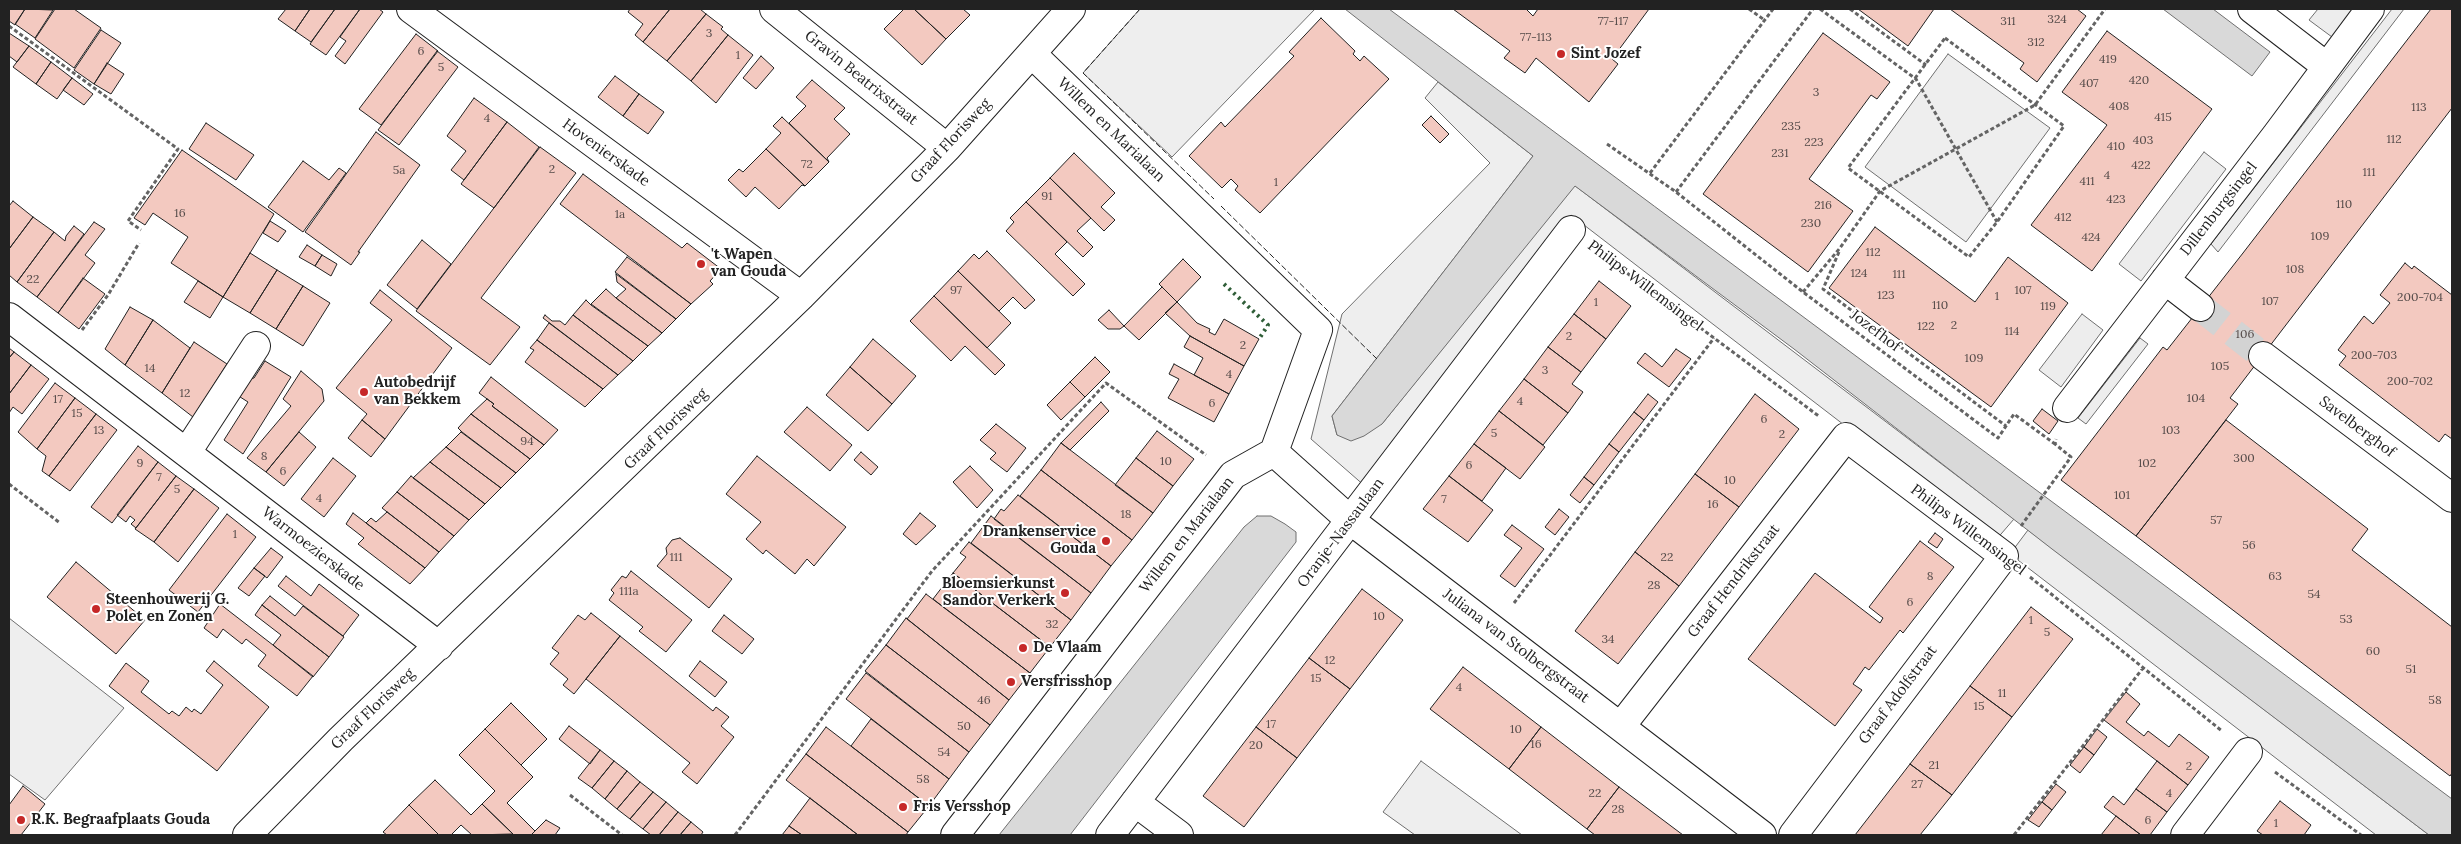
<!DOCTYPE html>
<html>
<head>
<meta charset="utf-8">
<style>
	body { margin:0 }
	#map { position:relative; width:2461px; height:844px; overflow:hidden; background:#fff; font-family:Lora,serif }
	canvas { display:block }
	.frame { position:absolute; inset:0; border:10px solid #222; pointer-events:none }
</style>
</head>
<body>
<div id="map">
<canvas width="2461" height="844"></canvas>
<div class="frame"></div>
</div>
<script>
const ctx = document.querySelector('canvas').getContext('2d');
ctx.lineJoin = 'round';
function fill(path, color) { ctx.fillStyle = color; ctx.fill(path, 'evenodd'); }
const toPath = rows => new Path2D(rows.map(r => 'M' + r).join(''));
function strokePath(path, color, width, dash) { ctx.strokeStyle = color; ctx.lineWidth = width; ctx.lineCap = dash ? 'butt' : 'round'; ctx.setLineDash(dash || []); ctx.stroke(path); }
function label(font, color, halo, rows, align = 'center') {
  ctx.font = font + ' Lora,serif'; ctx.lineWidth = 4; ctx.setLineDash([]); ctx.textBaseline = 'middle'; ctx.strokeStyle = halo; ctx.fillStyle = color; for (const [text, x, y, turn = 0] of rows) {
    ctx.save(); ctx.translate(x, y); ctx.rotate((+turn || 0) * Math.PI / 180); ctx.textAlign = isNaN(turn) ? turn : align; if (halo) ctx.strokeText(text, 0, 0); ctx.fillText(text, 0, 0); ctx.restore();
  }
}
const green = toPath([
	[1140,9,1315,9,1172,157,1083,73,1140,9],
	[1948,54,2050,128,1966,242,1865,167,1948,54],
	[1438,82,1533,156,1332,416,1337,435,1382,424,1574,185,2014,519,1995,541,1571,215,1366,487,1311,439,1342,314,1490,163,1425,98,1438,82],
	[2028,530,2429,835,2376,835,2010,554,2028,530],
	[9,618,124,708,45,800,9,774,9,618],
	[1421,761,1522,835,1415,835,1383,812,1421,761]
]);
fill(green, '#eee');
strokePath(green, '#6f6f6f', 1);
const parking = toPath([
	[2318,9,2353,9,2332,37,2309,20,2318,9],
	[2392,9,2404,9,2218,252,2211,244,2392,9],
	[2204,152,2226,169,2141,281,2119,264,2204,152],
	[2082,314,2103,330,2061,387,2039,370,2082,314],
	[2140,338,2148,344,2086,424,2078,418,2140,338]
]);
fill(parking, '#ededed');
strokePath(parking, '#6f6f6f', 1);
const water = toPath([
	[1345,9,1389,9,2452,799,2452,835,2429,835,2052,549,1794,349,1575,186,1382,424,1364,436,1351,441,1337,435,1332,416,1533,156,1345,9],
	[2163,9,2213,9,2270,52,2252,76,2163,9],
	[1257,516,1271,516,1285,524,1296,532,1296,542,1070,835,999,835,1244,527,1257,516]
]);
fill(water, '#d9d9d9');
strokePath(water, '#6f6f6f', 1);
const building = toPath([
	[9,9,25,9,15,25,9,21,9,9],
	[25,9,53,10,35,38,15,24,25,9],
	[55,9,74,9,101,28,74,68,35,39,55,9],
	[286,9,310,9,295,31,278,19,286,9],
	[310,9,335,9,311,42,295,31,310,9],
	[335,9,360,9,326,55,310,44,335,9],
	[360,9,379,9,383,12,345,64,335,56,346,41,340,37,360,9],
	[630,9,670,9,643,42,635,35,643,24,628,12,630,9],
	[670,9,700,9,706,14,667,61,643,42,670,9],
	[904,9,914,9,946,39,922,65,884,29,904,9],
	[914,9,963,9,970,15,946,39,914,9],
	[1453,9,1526,9,1533,16,1538,9,1649,9,1612,59,1618,64,1589,102,1536,58,1525,73,1504,58,1510,51,1453,9],
	[1858,9,1934,9,1908,46,1858,9],
	[1950,9,2077,9,2086,16,2037,82,2020,69,2024,63,1950,9],
	[2431,9,2452,9,2452,108,2230,398,2238,404,2136,536,2061,480,2163,347,2167,350,2243,253,2431,9],
	[706,14,723,27,721,29,728,35,691,81,667,61,706,14],
	[1321,18,1355,51,1353,54,1360,61,1364,56,1389,79,1260,213,1235,190,1238,186,1231,179,1222,188,1189,156,1221,122,1225,127,1294,56,1289,52,1321,18],
	[101,30,121,43,94,84,74,70,101,30],
	[2107,31,2212,109,2092,271,2031,225,2107,125,2062,92,2107,31],
	[9,33,29,46,17,62,9,56,9,33],
	[1823,33,1890,82,1877,99,1871,95,1809,179,1853,211,1808,272,1703,194,1823,33],
	[416,34,438,51,381,125,359,109,416,34],
	[728,35,753,55,716,103,691,81,728,35],
	[29,46,51,62,36,84,13,67,29,46],
	[437,51,458,67,399,145,378,130,437,51],
	[761,56,774,68,756,89,743,78,761,56],
	[51,62,72,78,57,99,36,84,51,62],
	[107,63,124,74,111,94,94,84,107,63],
	[615,76,639,94,623,116,598,97,615,76],
	[72,78,93,94,84,105,63,90,72,78],
	[812,80,845,108,834,119,850,134,827,158,829,162,789,123,806,106,796,97,812,80],
	[639,94,664,112,648,134,623,116,639,94],
	[474,98,507,122,464,180,451,170,466,151,447,136,474,98],
	[1431,116,1449,134,1440,143,1422,125,1431,116],
	[782,117,829,162,805,186,766,149,781,133,773,126,782,117],
	[507,122,539,147,494,208,461,184,507,122],
	[206,123,254,155,236,180,189,149,206,123],
	[376,132,420,165,358,252,360,252,351,265,305,232,376,132],
	[540,147,576,173,481,298,520,327,490,365,416,311,540,147],
	[766,149,805,186,802,185,779,209,755,187,746,197,728,180,739,169,743,172,766,149],
	[182,150,274,214,223,297,171,263,188,237,153,213,145,225,134,218,182,150],
	[1074,153,1115,193,1101,207,1115,220,1104,231,1050,178,1074,153],
	[303,161,329,180,339,168,346,173,303,232,268,207,303,161],
	[583,174,682,248,687,243,721,269,710,281,713,284,691,304,560,204,583,174],
	[1050,178,1091,218,1077,231,1093,247,1083,257,1026,202,1050,178],
	[13,201,33,217,9,249,9,206,13,201],
	[1026,202,1067,242,1055,254,1085,284,1073,296,1006,231,1014,222,1010,218,1026,202],
	[33,217,54,232,17,282,9,275,9,249,33,217],
	[270,221,286,231,278,242,263,233,270,221],
	[94,222,105,229,85,255,95,263,58,313,37,297,94,222],
	[74,226,84,234,37,297,17,282,54,232,65,241,66,236,74,226],
	[1875,227,1975,302,2008,257,2068,303,1991,407,1829,288,1875,227],
	[422,240,451,264,417,309,387,285,422,240],
	[307,245,322,255,315,266,299,257,307,245],
	[987,251,1035,300,1025,309,1013,297,999,311,958,271,974,254,979,259,987,251],
	[250,253,277,270,250,313,223,297,250,253],
	[322,255,337,264,331,276,315,266,322,255],
	[627,257,645,270,691,304,676,319,615,272,627,257],
	[1183,259,1201,277,1177,302,1159,284,1183,259],
	[2405,263,2412,269,2414,266,2452,295,2452,439,2445,434,2439,442,2339,365,2346,356,2338,350,2364,316,2373,324,2390,303,2380,295,2405,263],
	[277,270,303,286,276,329,250,313,277,270],
	[958,271,1011,323,987,348,934,296,958,271],
	[616,274,676,319,662,333,616,298,626,289,617,282,616,274],
	[83,278,105,294,79,329,58,313,83,278],
	[198,281,223,297,210,318,184,302,198,281],
	[1599,281,1631,306,1606,339,1574,314,1599,281],
	[303,286,330,303,303,346,276,329,303,286],
	[1162,287,1177,302,1139,340,1124,326,1162,287],
	[606,289,616,298,662,333,648,346,591,304,606,289],
	[380,290,452,348,385,439,362,420,367,414,336,388,392,320,370,303,380,290],
	[934,296,1005,365,995,375,965,346,951,361,910,321,934,296],
	[586,300,591,305,648,346,633,361,573,315,586,300],
	[1177,302,1197,323,1210,329,1209,332,1215,335,1224,319,1259,339,1244,366,1190,336,1165,313,1177,302],
	[130,307,153,320,125,365,105,349,130,307],
	[1109,310,1124,326,1120,329,1108,329,1098,320,1109,310],
	[1574,314,1606,339,1581,372,1548,347,1574,314],
	[545,315,552,321,560,321,565,325,573,315,633,361,618,375,543,318,545,315],
	[153,320,190,348,162,393,125,365,153,320],
	[549,323,618,375,603,389,537,340,549,323],
	[1190,336,1244,366,1229,394,1194,375,1203,358,1184,347,1190,336],
	[873,339,916,376,892,404,850,367,873,339],
	[537,340,603,389,585,407,525,362,534,350,530,348,537,340],
	[194,342,227,364,193,417,162,393,194,342],
	[1548,347,1581,372,1572,384,1583,392,1568,413,1524,379,1548,347],
	[9,348,14,352,9,358,9,348],
	[1676,349,1691,359,1669,387,1637,363,1645,353,1662,367,1676,349],
	[14,352,31,365,9,394,9,358,14,352],
	[1095,357,1110,372,1085,397,1070,382,1095,357],
	[265,361,291,377,243,454,224,440,248,402,237,395,247,379,254,378,265,361],
	[1174,364,1229,394,1214,422,1168,398,1179,379,1169,374,1174,364],
	[31,365,49,379,22,414,13,407,9,413,9,394,31,365],
	[850,367,892,404,868,431,826,395,850,367],
	[301,371,322,389,324,401,266,472,247,458,291,406,283,399,301,371],
	[491,377,558,430,544,445,492,406,494,404,479,393,491,377],
	[1524,379,1568,413,1543,445,1499,411,1524,379],
	[1070,382,1085,397,1061,420,1047,405,1070,382],
	[55,383,75,398,37,449,18,432,55,383],
	[1648,394,1658,402,1644,420,1634,412,1648,394],
	[1755,394,1799,429,1739,507,1695,474,1755,394],
	[75,398,96,414,49,476,42,471,46,456,37,449,75,398],
	[487,399,494,404,492,406,544,445,530,459,471,414,487,399],
	[1101,402,1109,411,1070,450,1061,443,1101,402],
	[807,407,852,445,830,471,784,432,807,407],
	[2042,409,2058,421,2049,434,2033,421,2042,409],
	[1499,411,1545,447,1520,479,1474,444,1499,411],
	[1634,412,1644,420,1619,452,1609,444,1634,412],
	[96,414,117,430,70,491,49,476,96,414],
	[471,414,530,459,516,473,462,432,458,428,471,414],
	[362,420,385,439,371,457,348,438,362,420],
	[2226,420,2368,529,2352,550,2452,627,2452,773,2450,776,2136,536,2226,420],
	[996,424,1026,448,1007,472,990,459,996,453,980,440,996,424],
	[1157,431,1194,459,1173,486,1136,458,1157,431],
	[299,432,316,447,284,486,266,472,299,432],
	[461,432,516,473,501,488,446,447,461,432],
	[1061,443,1153,513,1132,540,1041,470,1061,443],
	[1474,444,1506,468,1482,501,1449,476,1474,444],
	[1609,444,1619,452,1594,485,1584,477,1609,444],
	[138,446,158,462,112,523,91,507,138,446],
	[446,447,501,488,485,504,430,462,446,447],
	[861,452,878,467,871,475,854,460,861,452],
	[757,456,846,527,814,566,807,559,795,574,766,550,763,554,746,539,761,522,726,494,757,456],
	[333,458,356,476,324,517,301,499,333,458],
	[1136,458,1173,486,1153,513,1115,485,1136,458],
	[158,462,176,476,136,528,131,524,135,520,130,516,126,522,117,515,158,462],
	[430,462,485,504,469,520,413,478,430,462],
	[970,466,993,490,977,508,953,482,970,466],
	[1041,470,1132,540,1111,566,1020,496,1041,470],
	[1695,474,1739,507,1679,586,1635,552,1695,474],
	[176,476,194,489,154,542,135,529,176,476],
	[411,476,469,520,454,536,397,492,411,476],
	[1449,476,1493,510,1468,542,1423,509,1449,476],
	[1584,477,1594,485,1580,503,1570,495,1584,477],
	[194,489,219,508,178,562,154,542,194,489],
	[397,492,454,536,439,552,382,508,397,492],
	[1018,495,1111,566,1091,593,994,519,1001,509,1004,511,1018,495],
	[1559,509,1569,517,1555,535,1545,527,1559,509],
	[387,512,439,552,425,568,366,523,371,518,376,522,387,512],
	[353,513,425,568,410,584,358,544,364,538,346,524,353,513],
	[920,513,936,526,916,545,903,534,920,513],
	[227,514,256,537,198,612,169,590,227,514],
	[991,516,1091,593,1071,620,971,543,991,516],
	[1512,525,1544,549,1515,587,1500,576,1522,548,1504,535,1512,525],
	[1935,533,1943,539,1937,548,1928,542,1935,533],
	[680,538,732,579,709,608,657,566,667,554,666,548,672,540,680,538],
	[1920,541,1954,567,1903,633,1900,630,1869,670,1865,667,1853,684,1862,690,1835,726,1748,659,1815,573,1880,623,1883,618,1869,607,1920,541],
	[969,542,1071,620,1050,647,953,573,966,557,960,553,969,542],
	[271,548,283,557,267,578,254,568,271,548],
	[1635,552,1679,586,1618,664,1575,631,1635,552],
	[76,562,145,620,116,654,47,597,76,562],
	[254,568,265,576,249,596,238,588,254,568],
	[631,571,692,620,666,652,639,631,643,627,609,600,614,593,611,590,622,576,626,578,631,571],
	[953,573,1050,647,1030,673,933,599,953,573],
	[286,576,311,596,319,584,359,615,343,636,278,586,286,576],
	[1362,589,1403,620,1350,689,1309,658,1362,589],
	[926,594,1030,673,1009,700,907,619,926,594],
	[270,596,295,616,303,606,344,637,329,657,262,605,270,596],
	[220,604,313,676,297,696,258,666,266,655,246,639,242,644,223,629,217,638,204,628,220,604],
	[262,605,329,657,313,677,273,645,281,635,255,615,262,605],
	[2031,607,2073,639,2012,717,1970,686,2031,607],
	[591,613,620,636,574,694,563,685,568,679,550,664,559,653,552,648,578,615,585,620,591,613],
	[724,615,754,639,742,654,712,631,724,615],
	[906,618,1009,700,990,725,886,645,906,618],
	[620,636,713,711,716,707,729,717,721,726,734,737,697,784,682,772,690,763,586,679,620,636],
	[886,645,990,725,969,752,865,671,886,645],
	[1309,658,1350,689,1297,758,1256,727,1309,658],
	[214,661,269,707,217,771,109,686,126,663,149,681,141,692,169,714,172,711,179,716,186,707,192,712,194,709,201,714,223,685,206,671,214,661],
	[700,661,727,682,715,697,689,676,700,661],
	[1463,667,1541,727,1509,769,1430,709,1463,667],
	[866,673,969,752,949,779,846,699,866,673],
	[1970,686,2012,717,1952,795,1910,764,1970,686],
	[2126,692,2140,704,2126,722,2144,736,2148,731,2169,747,2179,734,2209,757,2188,785,2104,720,2126,692],
	[511,703,547,739,521,765,485,729,511,703],
	[871,719,949,779,929,806,851,746,871,719],
	[569,726,600,750,590,764,559,739,569,726],
	[826,727,929,806,908,832,806,754,826,727],
	[1256,727,1297,758,1244,827,1203,796,1256,727],
	[1541,727,1619,787,1587,829,1509,769,1541,727],
	[485,729,533,777,507,803,535,831,531,835,514,835,482,804,495,791,459,755,485,729],
	[2097,729,2107,737,2094,755,2084,747,2097,729],
	[2084,747,2094,755,2080,773,2070,765,2084,747],
	[600,750,614,761,592,788,578,778,600,750],
	[806,754,908,832,906,835,858,835,786,780,806,754],
	[614,761,627,771,605,799,592,788,614,761],
	[2157,761,2188,785,2167,812,2136,789,2157,761],
	[1910,764,1952,795,1920,835,1855,835,1910,764],
	[627,771,640,782,617,809,605,799,627,771],
	[435,780,471,815,482,804,513,834,472,835,461,825,451,835,439,835,409,805,435,780],
	[640,782,653,792,630,819,617,809,640,782],
	[2056,784,2066,792,2052,810,2042,802,2056,784],
	[23,786,45,804,21,835,9,835,9,805,23,786],
	[1619,787,1683,835,1595,835,1587,829,1619,787],
	[2136,789,2167,812,2150,835,2141,835,2104,807,2113,796,2124,805,2136,789],
	[653,792,666,802,643,829,630,819,653,792],
	[810,798,858,835,802,835,789,826,810,798],
	[2280,801,2311,825,2304,835,2263,835,2257,831,2280,801],
	[666,802,678,812,659,835,651,835,643,829,666,802],
	[2042,802,2052,810,2039,827,2028,820,2042,802],
	[409,805,439,835,387,835,383,832,409,805],
	[678,812,691,822,680,835,659,835,678,812],
	[2116,816,2141,835,2101,835,2116,816],
	[546,820,560,828,555,835,531,835,546,820],
	[691,822,703,832,701,835,680,835,691,822],
	[789,826,802,835,782,835,789,826]
]);
fill(building, '#f3c9c0');
strokePath(building, '#222', 1);
strokePath(toPath([
	[2200,307,2263,356]
]), '#d3d3d3', 28, [28, 14]);
const minor = toPath([
	[411,9,801,296],
	[774,9,947,148],
	[2252,9,2326,66],
	[2165,280,2200,307],
	[9,317,439,646],
	[2263,356,2452,498],
	[2067,408,2277,134,2370,9],
	[187,452,256,346],
	[1274,452,1350,520,1762,835],
	[1621,726,1846,437,2004,556,1793,835],
	[1135,802,1179,835],
	[247,835,341,739,801,296,947,148,1071,9],
	[955,835,1233,475,1274,452,1318,330,1032,54],
	[1110,835,1571,230],
	[2185,835,2248,752]
]);
strokePath(minor, '#222', 30);
strokePath(toPath([
	[1749,9,1763,19],
	[1820,9,1916,79,1997,222],
	[1850,9,1926,65],
	[9,26,178,149,128,221,141,230],
	[1945,38,2064,126,1997,222,1969,257,1848,168,1945,38],
	[1607,144,1676,192,1803,292,1998,438,2014,414,2055,444],
	[1650,173,1773,9],
	[1676,192,1813,9],
	[1596,250,1820,417],
	[1839,252,1823,289,2006,426],
	[1803,292,1840,248,1880,191,2035,105,2105,9],
	[82,330,108,295,139,243],
	[9,484,60,523],
	[2021,526,2071,457,2055,444,2056,439],
	[2030,577,2222,731],
	[1514,603,1714,338],
	[2275,772,2361,835],
	[570,795,622,835],
	[735,835,932,571,1106,383,1206,455],
	[2014,835,2143,668]
]), '#646464', 3, [4, 2.5]);
strokePath(minor, '#fff', 28);
strokePath(toPath([
	[1224,284,1268,325,1259,339]
]), '#2f5e38', 4, [2.5, 4]);
strokePath(toPath([
	[1140,9,1083,73,1214,199],
	[1221,206,1377,359]
]), '#222', 1, [6, 2.5]);
for (const [x, y, r, color] of [
	[1561,54,5,"#c62828"],
	[701,264,5,"#c62828"],
	[364,392,5,"#c62828"],
	[1106,541,5,"#c62828"],
	[1065,593,5,"#c62828"],
	[96,609,5,"#c62828"],
	[1023,648,5,"#c62828"],
	[1011,682,5,"#c62828"],
	[903,807,5,"#c62828"],
	[21,820,5,"#c62828"]
]) { const dot = new Path2D(); dot.arc(x, y, r, 0, 2 * Math.PI); ctx.fillStyle = color; ctx.fill(dot); strokePath(dot, '#fff', 2); }
label('12px', '#564c4a', null, [
	["324",2057,20],
	["77-117",1613,22],
	["311",2008,22],
	["3",709,34],
	["77-113",1536,38],
	["312",2036,43],
	["6",421,52],
	["1",738,56],
	["419",2108,60],
	["5",441,68],
	["420",2139,81],
	["407",2089,84],
	["3",1816,93],
	["408",2119,107],
	["113",2419,108],
	["415",2163,118],
	["4",487,119],
	["235",1791,127],
	["112",2394,140],
	["403",2143,141],
	["223",1814,143],
	["410",2116,147],
	["231",1780,154],
	["72",807,165],
	["422",2141,166],
	["2",552,170],
	["5a",399,171],
	["111",2369,173],
	["4",2107,176],
	["411",2087,182],
	["1",1276,183],
	["91",1047,197],
	["423",2116,200],
	["110",2344,205],
	["216",1823,206],
	["16",180,214],
	["1a",620,215],
	["412",2063,218],
	["230",1811,224],
	["109",2320,237],
	["424",2091,238],
	["112",1873,253],
	["108",2295,270],
	["124",1859,274],
	["111",1899,275],
	["22",33,280],
	["97",956,291],
	["107",2023,291],
	["123",1886,296],
	["1",1997,297],
	["200-704",2420,298],
	["107",2270,302],
	["1",1596,303],
	["110",1940,306],
	["119",2048,307],
	["2",1954,326],
	["122",1926,327],
	["114",2012,332],
	["106",2245,335],
	["2",1569,337],
	["2",1243,346],
	["200-703",2374,356],
	["109",1974,359],
	["105",2220,367],
	["14",150,369],
	["3",1545,371],
	["4",1229,375],
	["200-702",2410,382],
	["12",185,394],
	["104",2196,399],
	["17",58,400],
	["4",1520,402],
	["6",1212,404],
	["15",77,414],
	["6",1764,420],
	["13",99,431],
	["103",2171,431],
	["5",1494,434],
	["2",1782,435],
	["94",527,442],
	["8",264,457],
	["300",2244,459],
	["10",1166,462],
	["9",140,464],
	["102",2147,464],
	["6",1469,466],
	["6",283,472],
	["7",159,478],
	["10",1730,481],
	["5",177,490],
	["101",2122,496],
	["4",319,499],
	["7",1444,500],
	["16",1713,505],
	["18",1126,515],
	["57",2216,521],
	["1",235,535],
	["56",2249,546],
	["111",676,558],
	["22",1667,558],
	["8",1930,577],
	["63",2275,577],
	["28",1654,586],
	["111a",629,592],
	["54",2314,595],
	["6",1910,603],
	["10",1379,617],
	["53",2346,620],
	["1",2031,621],
	["32",1052,625],
	["5",2047,633],
	["34",1608,640],
	["60",2373,652],
	["12",1330,661],
	["51",2411,670],
	["15",1316,679],
	["4",1459,688],
	["11",2002,694],
	["46",984,701],
	["58",2435,701],
	["15",1979,707],
	["17",1271,725],
	["50",964,727],
	["10",1516,730],
	["16",1536,745],
	["20",1256,746],
	["54",944,753],
	["21",1934,766],
	["2",2189,767],
	["58",923,780],
	["27",1917,785],
	["22",1595,794],
	["4",2169,794],
	["28",1618,810],
	["6",2148,821],
	["1",2276,824]
]);
label('bold 15px', '#222', '#fff', [
	["Sint Jozef",1571,54],
	["'t Wapen",711,255],
	["van Gouda",711,272],
	["Autobedrijf",374,383],
	["van Bekkem",374,400],
	["Drankenservice",1096,532,"right"],
	["Gouda",1096,549,"right"],
	["Bloemsierkunst",1055,584,"right"],
	["Sandor Verkerk",1055,601,"right"],
	["Steenhouwerij G.",106,600],
	["Polet en Zonen",106,617],
	["De Vlaam",1033,648],
	["Versfrisshop",1021,682],
	["Fris Versshop",913,807],
	["R.K. Begraafplaats Gouda",31,820]
], 'left');
label('15px', '#222', '#fff', [
	["Gravin Beatrixstraat",861,78,39],
	["Willem en Marialaan",1111,130,44],
	["Graaf Florisweg",951,141,-47],
	["Hovenierskade",606,153,36],
	["Dillenburgsingel",2219,209,-52],
	["Philips Willemsingel",1645,286,37],
	["Jozefhof",1875,331,37],
	["Savelberghof",2357,427,37],
	["Graaf Florisweg",666,429,-44],
	["Philips Willemsingel",1968,530,37],
	["Oranje-Nassaulaan",1341,533,-53],
	["Willem en Marialaan",1187,535,-52],
	["Warmoezierskade",313,549,38],
	["Graaf Hendrikstraat",1734,581,-52],
	["Juliana van Stolbergstraat",1516,646,37],
	["Graaf Adolfstraat",1898,695,-53],
	["Graaf Florisweg",373,709,-44]
]);
</script>
</body>
</html>
